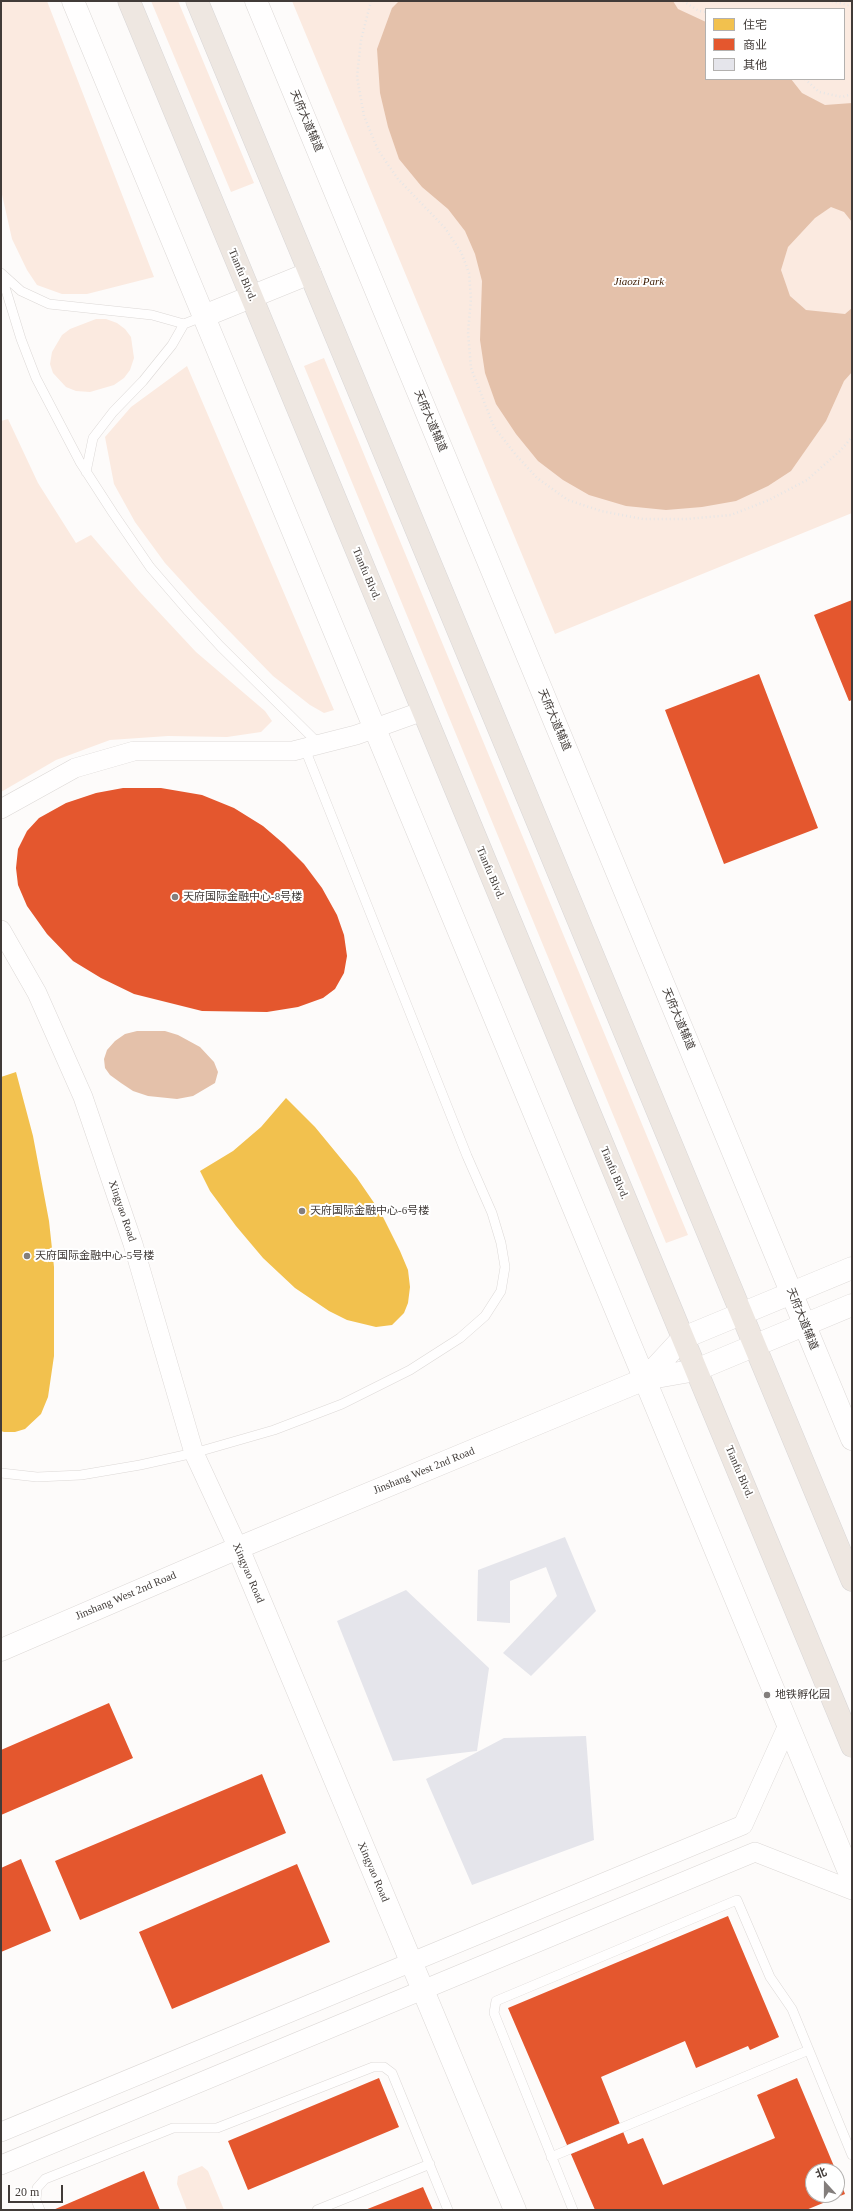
<!DOCTYPE html>
<html>
<head>
<meta charset="utf-8">
<style>
	body { margin:0 }
	#map { position:relative; width:853px; height:2211px; overflow:hidden; background:#fdfbfa; font-family:"Times New Roman","Noto Sans SC",serif }
	canvas { display:block }
	.frame { position:absolute; inset:0; border:2px solid #413b38; pointer-events:none }
	.legend { position:absolute; left:705px; top:8px; width:140px; height:72px; box-sizing:border-box; background:#fff; border:1px solid #b3b1af; margin:0; padding:5px 7px; list-style:none; font-size:12px; color:#413b38 }
	.legend li { display:flex; align-items:center; gap:8px; height:20px }
	.legend b { width:20px; border:1px solid #b3b1af }
	.north { position:absolute; left:805px; top:2163px; width:40px; height:40px; box-sizing:border-box; background:#fff; border:1px solid #b3b1af; border-radius:50%; rotate:339deg; font-size:11px; font-weight:700; line-height:16px; text-align:center; color:#413b38 }
	.north::after { content:''; display:block; margin:auto; width:14px; height:18px; background:#837e7c; clip-path:polygon(50% 0,100% 100%,50% 72%,0 100%) }
	.scale { position:absolute; left:8px; top:2185px; width:55px; height:18px; box-sizing:border-box; border:2px solid #413b38; border-top:0; padding-left:5px; font-size:12px; line-height:14px; white-space:nowrap; color:#413b38; -webkit-text-stroke:3px #fff; paint-order:stroke }
</style>
</head>
<body>
<div id="map">
<canvas width="853" height="2211"></canvas>
<div class="frame"></div>
<ul class="legend">
<li><b style="height:11px;background:#f2c14e"></b>住宅</li>
<li><b style="height:11px;background:#e4572e"></b>商业</li>
<li><b style="height:11px;background:#e5e5eb"></b>其他</li>
</ul>
<div class="north">北</div>
<div class="scale">20 m</div>
</div>
<script>
const ctx = document.querySelector('canvas').getContext('2d');
ctx.lineJoin = 'round';
function fill(path, color) { ctx.fillStyle = color; ctx.fill(path, 'evenodd'); }
const toPath = rows => new Path2D(rows.map(r => 'M' + r).join(''));
function strokePath(path, color, width, dash) { ctx.strokeStyle = color; ctx.lineWidth = width; ctx.lineCap = dash ? 'butt' : 'round'; ctx.setLineDash(dash || []); ctx.stroke(path); }
function label(font, color, halo, rows, align = 'center') {
  ctx.font = font + ' "Times New Roman","Noto Sans SC",serif'; ctx.lineWidth = 4; ctx.setLineDash([]); ctx.textBaseline = 'middle'; ctx.strokeStyle = halo; ctx.fillStyle = color; for (const [text, x, y, turn = 0] of rows) {
    ctx.save(); ctx.translate(x, y); ctx.rotate((+turn || 0) * Math.PI / 180); ctx.textAlign = isNaN(turn) ? turn : align; if (halo) ctx.strokeText(text, 0, 0); ctx.fillText(text, 0, 0); ctx.restore();
  }
}
fill(toPath([
	[1,1,47,1,154,277,87,294,62,294,37,285,27,270,12,239,1,190],
	[151,1,178,1,254,183,231,192],
	[292,1,852,1,852,513,555,634],
	[706,9,844,9,844,79,706,79],
	[96,319,106,319,117,323,125,329,131,337,134,358,130,370,124,378,114,385,90,392,76,391,66,387,53,373,50,364,52,352,62,335,70,329],
	[324,358,688,1235,666,1243,304,366],
	[187,366,334,710,324,713,310,705,273,676,197,598,165,563,135,522,114,484,105,437,131,407],
	[8,419,38,483,76,543,91,535,140,592,196,652,265,711,272,721,261,732,227,737,168,736,110,740,56,760,1,792,1,421],
	[202,2166,208,2171,224,2210,187,2210,177,2184,178,2176]
]), '#fbeae0');
fill(toPath([
	[399,1,673,1,678,9,706,22,706,79,791,79,802,93,825,105,852,103,852,222,844,212,831,207,815,218,788,247,781,270,790,296,806,310,845,314,852,308,852,372,844,381,826,421,791,471,768,486,736,501,702,507,666,510,626,506,589,495,563,480,538,461,516,434,496,404,485,373,480,340,482,281,475,254,465,231,448,209,422,187,399,159,388,127,380,93,377,49,392,8],
	[137,1031,165,1031,178,1035,200,1047,214,1062,218,1072,215,1083,193,1096,177,1099,148,1096,133,1091,121,1083,110,1075,105,1068,104,1059,107,1050,115,1041,125,1034]
]), '#e4c1aa');
fill(toPath([
	[16,1072,33,1136,49,1221,54,1267,54,1356,48,1397,41,1414,25,1429,15,1432,4,1432,1,1431,1,1077],
	[286,1098,315,1127,357,1178,381,1213,400,1251,408,1270,410,1287,408,1303,404,1313,392,1325,376,1327,347,1320,329,1311,295,1288,263,1258,236,1226,210,1191,200,1171,233,1151,261,1127]
]), '#f2c14e');
fill(toPath([
	[852,600,852,700,849,701,814,615],
	[759,674,818,828,724,864,665,710],
	[123,788,161,788,202,795,234,808,263,826,284,844,304,864,322,888,337,915,344,935,347,956,344,973,335,989,323,998,298,1007,267,1012,202,1011,134,994,101,978,73,961,47,934,27,906,18,885,16,868,18,849,27,831,39,818,66,803,96,793],
	[109,1703,133,1758,1,1815,1,1750],
	[262,1774,286,1833,80,1920,55,1861],
	[21,1859,51,1931,1,1952,1,1868],
	[297,1864,330,1942,172,2009,139,1932],
	[728,1916,779,2037,750,2050,748,2046,696,2068,685,2041,601,2077,628,2144,643,2138,663,2185,775,2138,757,2095,797,2078,836,2171,813,2171,813,2195,837,2195,837,2173,845,2194,806,2210,595,2210,508,2008],
	[379,2078,399,2127,248,2190,228,2141],
	[144,2171,160,2210,53,2210],
	[423,2187,433,2210,365,2210]
]), '#e4572e');
fill(toPath([
	[565,1537,596,1611,531,1676,503,1653,557,1596,546,1567,510,1581,510,1623,477,1621,478,1570],
	[406,1590,489,1668,477,1751,393,1761,337,1621],
	[586,1736,594,1840,472,1885,426,1779,504,1738]
]), '#e5e5eb');
const lane = toPath([
	[1,273,21,291,49,304,152,315,184,324,204,316],
	[1,274,21,339,36,378,80,462,113,513,150,567,188,611,220,646,320,745],
	[86,472,93,438,113,412,143,381,172,345,184,324],
	[1,1473,37,1477,81,1475,140,1465,194,1453,274,1430,342,1404,410,1370,460,1338,485,1316,501,1291,505,1267,501,1243,492,1213,467,1156,305,749],
	[551,2157,809,2050],
	[40,2210,36,2200,37,2188,45,2179,173,2128,217,2128,373,2067,384,2067,392,2073,448,2210],
	[317,2210,430,2164],
	[573,2210,494,2013,496,2001,737,1900,770,1977,792,2009,852,2155]
]);
const street = toPath([
	[1,809,75,768,134,751,293,751,356,735,423,711],
	[1,930,37,993,83,1097,133,1244,194,1453,238,1548],
	[1,2132,743,1825,788,1725],
	[1,2165,755,1852,852,1890]
]);
const secondary = toPath([
	[73,1,852,1879],
	[256,1,852,1439],
	[204,316,310,273],
	[645,1379,683,1338,852,1268],
	[238,1548,515,2210],
	[1,1650,238,1548,645,1379,696,1370,852,1305]
]);
const primary = toPath([
	[129,1,852,1746],
	[197,1,852,1580]
]);
strokePath(lane, '#dcd8d6', 10);
strokePath(street, '#dcd8d6', 20);
strokePath(secondary, '#dcd8d6', 23);
strokePath(primary, '#d8d6d6', 23);
strokePath(toPath([
	[371,1,361,40,357,77,364,116,378,150,398,179,445,228,461,252,469,273,471,299,468,332,471,368,494,427,516,455,537,478,568,500,601,511,643,519,687,519,731,515,769,500,807,480,841,450,852,437],
	[683,1,699,11,706,12],
	[832,1,848,5,852,4],
	[805,79,819,92,842,97,852,94]
]), '#e6e6e6', 2.5, [1, 3]);
strokePath(lane, '#fffefe', 9);
strokePath(street, '#fffefe', 19);
strokePath(secondary, '#fffefe', 22);
strokePath(primary, '#eee7e1', 22);
for (const [x, y, r, color] of [
	[175,897,4,"#837e7c"],
	[302,1211,4,"#837e7c"],
	[27,1256,4,"#837e7c"],
	[767,1695,4,"#837e7c"]
]) { const dot = new Path2D(); dot.arc(x, y, r, 0, 2 * Math.PI); ctx.fillStyle = color; ctx.fill(dot); strokePath(dot, '#fff', 1.5); }
label('11px', '#413b38', '#fff', [
	["天府大道辅道",306,121,67],
	["Tianfu Blvd.",242,275,67],
	["天府大道辅道",430,421,67],
	["Tianfu Blvd.",366,574,67],
	["天府大道辅道",554,720,67],
	["Tianfu Blvd.",490,873,67],
	["天府大道辅道",678,1019,67],
	["Tianfu Blvd.",614,1173,67],
	["Xingyao Road",122,1211,71],
	["天府大道辅道",802,1319,68],
	["Jinshang West 2nd Road",424,1471,-22],
	["Tianfu Blvd.",739,1472,67],
	["Xingyao Road",248,1573,67],
	["Jinshang West 2nd Road",126,1596,-23],
	["Xingyao Road",373,1872,67]
]);
label('italic 11px', '#402007', '#fff', [
	["Jiaozi Park",639,282]
]);
label('11px', '#413b38', '#fff', [
	["天府国际金融中心-8号楼",183,897],
	["天府国际金融中心-6号楼",310,1211],
	["天府国际金融中心-5号楼",35,1256],
	["地铁孵化园",775,1695]
], 'left');
</script>
</body>
</html>
